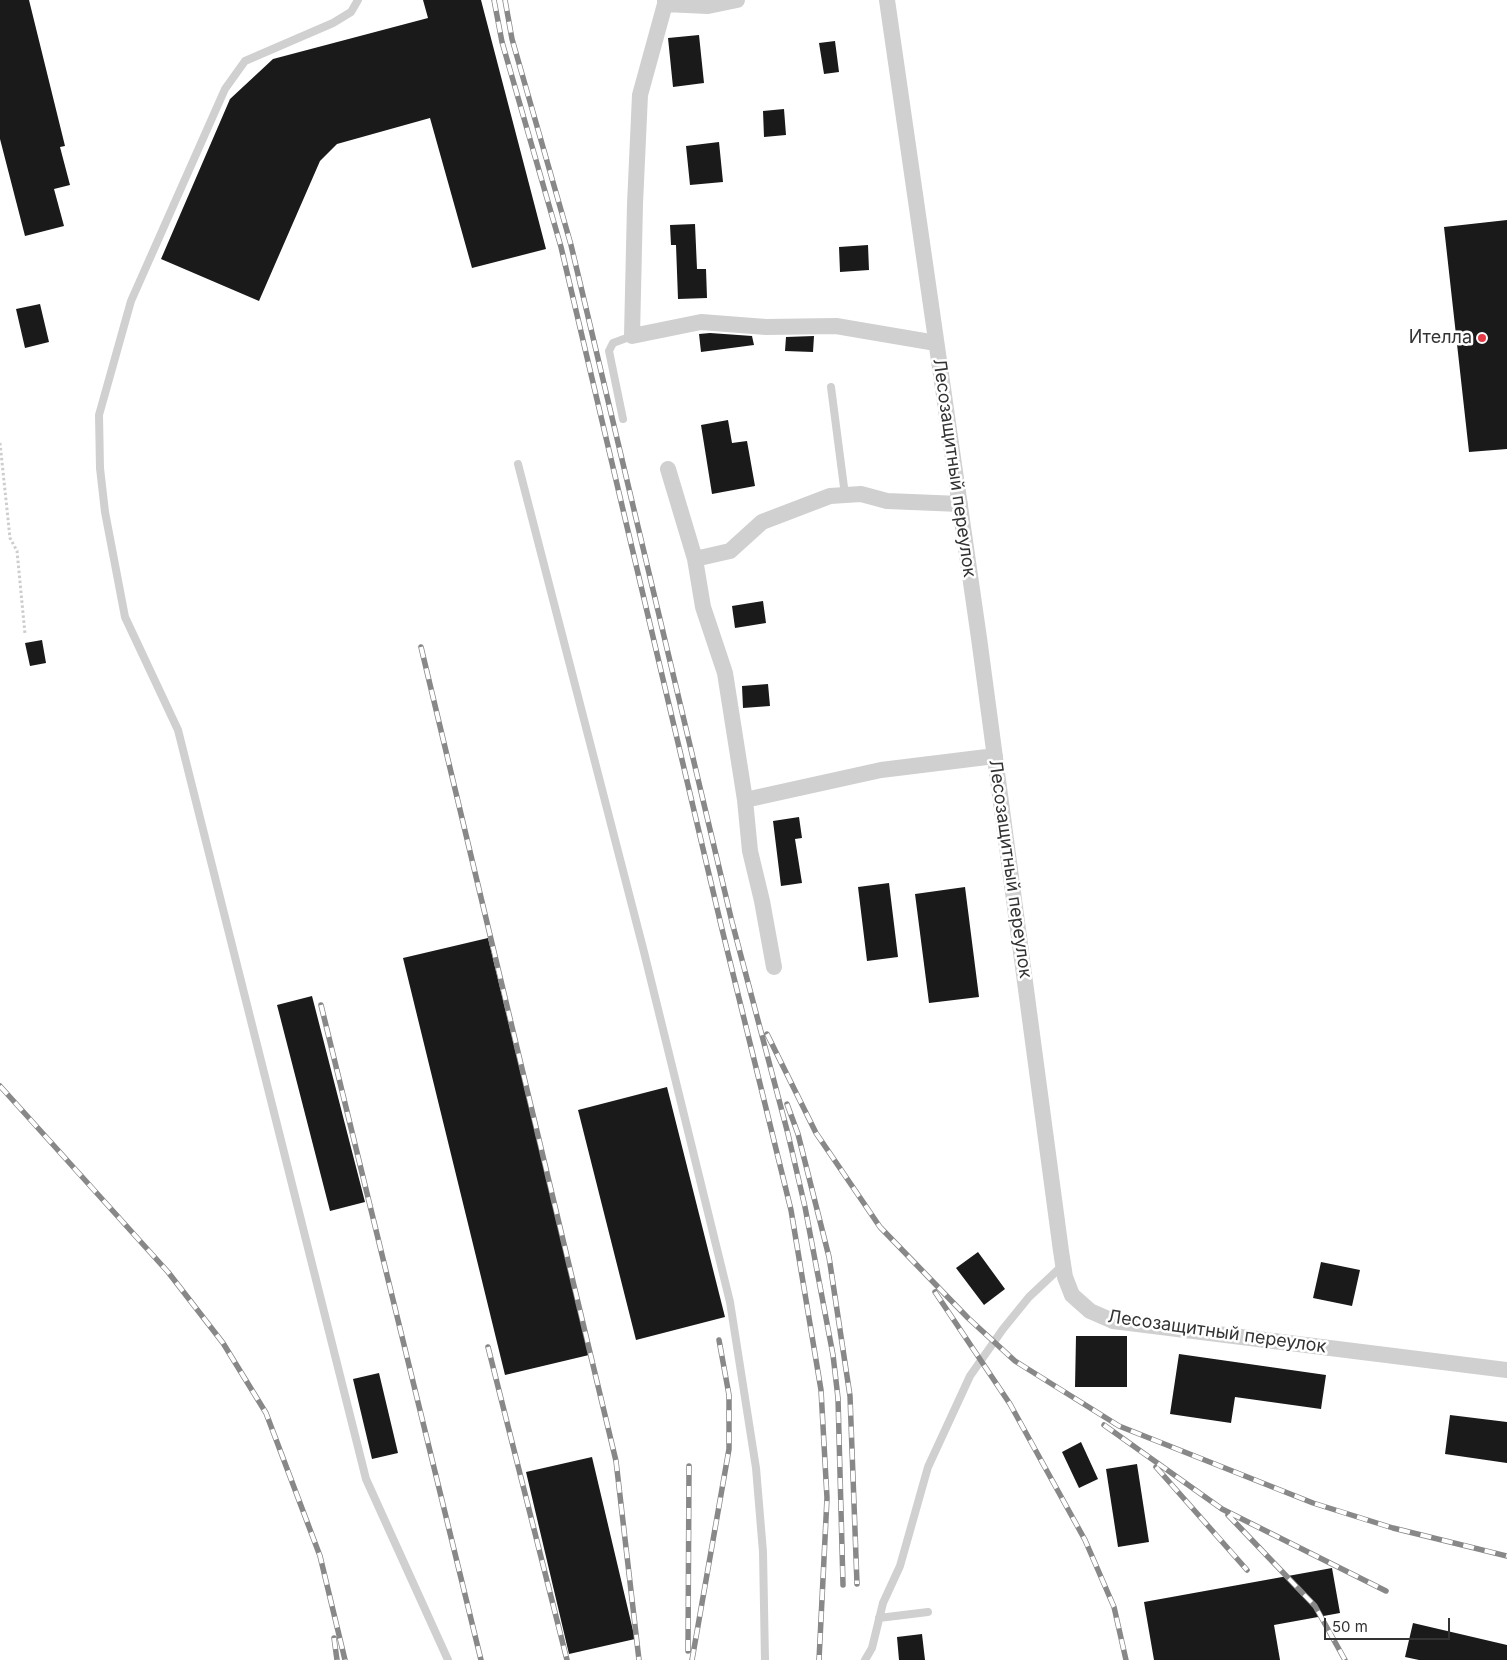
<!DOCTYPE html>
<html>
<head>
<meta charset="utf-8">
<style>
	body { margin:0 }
	#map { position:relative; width:1507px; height:1660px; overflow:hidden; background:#fff; font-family:Inter,sans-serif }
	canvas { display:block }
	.scale { position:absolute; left:1324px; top:1618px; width:126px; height:22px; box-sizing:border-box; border:2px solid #333; border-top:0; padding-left:6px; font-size:15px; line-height:18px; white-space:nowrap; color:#333; -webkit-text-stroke:4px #fff; paint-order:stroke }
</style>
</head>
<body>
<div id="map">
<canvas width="1507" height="1660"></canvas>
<div class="scale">50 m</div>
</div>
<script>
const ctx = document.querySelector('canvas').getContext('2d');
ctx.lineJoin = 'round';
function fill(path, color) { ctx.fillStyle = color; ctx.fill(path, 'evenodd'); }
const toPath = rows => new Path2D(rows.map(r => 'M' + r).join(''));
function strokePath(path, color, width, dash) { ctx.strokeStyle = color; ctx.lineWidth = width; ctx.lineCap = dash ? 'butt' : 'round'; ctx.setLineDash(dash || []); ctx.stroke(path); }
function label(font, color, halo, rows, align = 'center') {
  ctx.font = font + ' Inter,sans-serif'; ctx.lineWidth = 5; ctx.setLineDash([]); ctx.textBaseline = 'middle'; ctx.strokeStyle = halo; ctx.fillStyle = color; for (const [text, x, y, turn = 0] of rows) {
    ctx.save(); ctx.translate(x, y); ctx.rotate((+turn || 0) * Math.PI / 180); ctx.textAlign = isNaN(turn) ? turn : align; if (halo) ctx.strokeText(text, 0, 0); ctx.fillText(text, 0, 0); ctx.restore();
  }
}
fill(toPath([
	[0,0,29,0,65,146,60,147,70,185,54,189,64,226,25,236,0,139],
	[423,0,481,0,546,249,472,268,430,118,337,144,320,161,259,301,161,259,230,99,273,59,428,18],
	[699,35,704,83,673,87,668,38],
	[835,41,839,72,824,74,819,43],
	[784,109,786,135,764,137,763,111],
	[719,142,723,182,690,185,686,146],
	[1507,220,1507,449,1469,452,1444,227],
	[695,224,697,269,706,269,707,298,678,299,676,245,671,245,670,225],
	[868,245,869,270,840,272,839,247],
	[40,304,49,342,25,348,16,309],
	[710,333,752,336,754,345,701,352,699,334],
	[814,336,813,352,785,351,786,337],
	[728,420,732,443,747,441,755,486,712,494,701,425],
	[763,601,766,623,735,628,732,606],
	[42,640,46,663,30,666,25,643],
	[768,684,770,706,743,708,742,686],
	[799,817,802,838,795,839,802,883,781,886,773,821],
	[889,883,898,957,867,961,858,887],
	[965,887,979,997,929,1003,915,894],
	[488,938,589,1355,505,1375,403,958],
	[312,996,365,1202,330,1211,277,1005],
	[667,1087,725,1317,636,1340,578,1110],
	[978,1252,1005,1289,984,1305,956,1268],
	[1321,1262,1360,1270,1352,1306,1313,1298],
	[1076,1336,1127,1336,1127,1387,1075,1387],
	[1179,1354,1326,1375,1321,1409,1235,1397,1231,1423,1170,1414],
	[379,1373,398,1453,372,1459,353,1379],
	[1450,1415,1507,1422,1507,1463,1445,1454],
	[1081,1442,1098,1479,1079,1488,1062,1452],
	[592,1457,635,1639,569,1654,526,1472],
	[1137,1464,1149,1542,1118,1547,1106,1469],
	[1332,1568,1340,1613,1274,1625,1280,1660,1154,1660,1144,1602],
	[1413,1623,1507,1645,1507,1660,1419,1660,1405,1657],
	[922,1634,925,1660,899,1660,897,1637]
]), '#1a1a1a');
strokePath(toPath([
	[0,443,10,538,17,551,25,634]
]), '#cdcdcd', 3, [2.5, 2.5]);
strokePath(toPath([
	[358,0,351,12,333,23,245,61,225,89,131,301,99,415,100,468,105,512,125,617,178,730,366,1479,448,1660],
	[831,387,845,495],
	[623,419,609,351,613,343,632,336],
	[518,464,644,952,730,1302,756,1468,763,1552,765,1660],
	[879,1618,928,1612],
	[865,1660,872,1648,883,1603,900,1566,928,1467,970,1376,1003,1329,1029,1297,1062,1266]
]), '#d0d0d0', 8);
strokePath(toPath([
	[665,0,665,4,640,95,635,204,632,336,701,322,766,327,836,326,936,343],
	[887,0,979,638,1061,1251,1065,1277,1072,1295,1090,1311,1113,1321,1507,1370],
	[665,4,708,6,737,0],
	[668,469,695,559,703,607,725,673,745,800,750,851,762,901,774,967],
	[695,559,730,551,762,522,830,496,861,494,887,501,960,504],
	[745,800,881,770,995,756]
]), '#d0d0d0', 16);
const rail = toPath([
	[494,0,502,42,561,247,721,925,791,1210,821,1390,827,1498,819,1660],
	[505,0,512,39,571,245,732,922,788,1134,805,1207,833,1355,838,1398,843,1585],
	[421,647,616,1461,639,1660],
	[321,1005,481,1660],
	[767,1034,816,1133,880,1227,968,1318,1015,1361,1119,1426,1313,1503,1393,1528,1507,1556],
	[0,1086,168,1272,223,1343,266,1413,320,1556,345,1660],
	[787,1104,798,1134,829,1257,850,1396,857,1584],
	[935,1292,1010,1404,1085,1540,1114,1607,1126,1660],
	[488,1347,567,1660],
	[1104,1425,1222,1509,1386,1591],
	[1156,1467,1247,1570],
	[1228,1515,1315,1606,1345,1660],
	[334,1638,337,1660],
	[688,1651,689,1466],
	[692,1660,729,1449,729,1395,719,1340]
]);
strokePath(rail, '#888', 5.5);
strokePath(rail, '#fff', 4, [11]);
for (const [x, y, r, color] of [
	[1482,338,5,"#e63946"]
]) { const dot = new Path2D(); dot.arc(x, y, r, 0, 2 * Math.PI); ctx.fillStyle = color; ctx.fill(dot); strokePath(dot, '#fff', 2); }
label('18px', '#333', '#fff', [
	["Ителла",1472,338]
], 'right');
label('18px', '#333', '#fff', [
	["Лесозащитный переулок",954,468,82],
	["Лесозащитный переулок",1010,869,82],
	["Лесозащитный переулок",1217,1332,8]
]);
</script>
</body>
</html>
